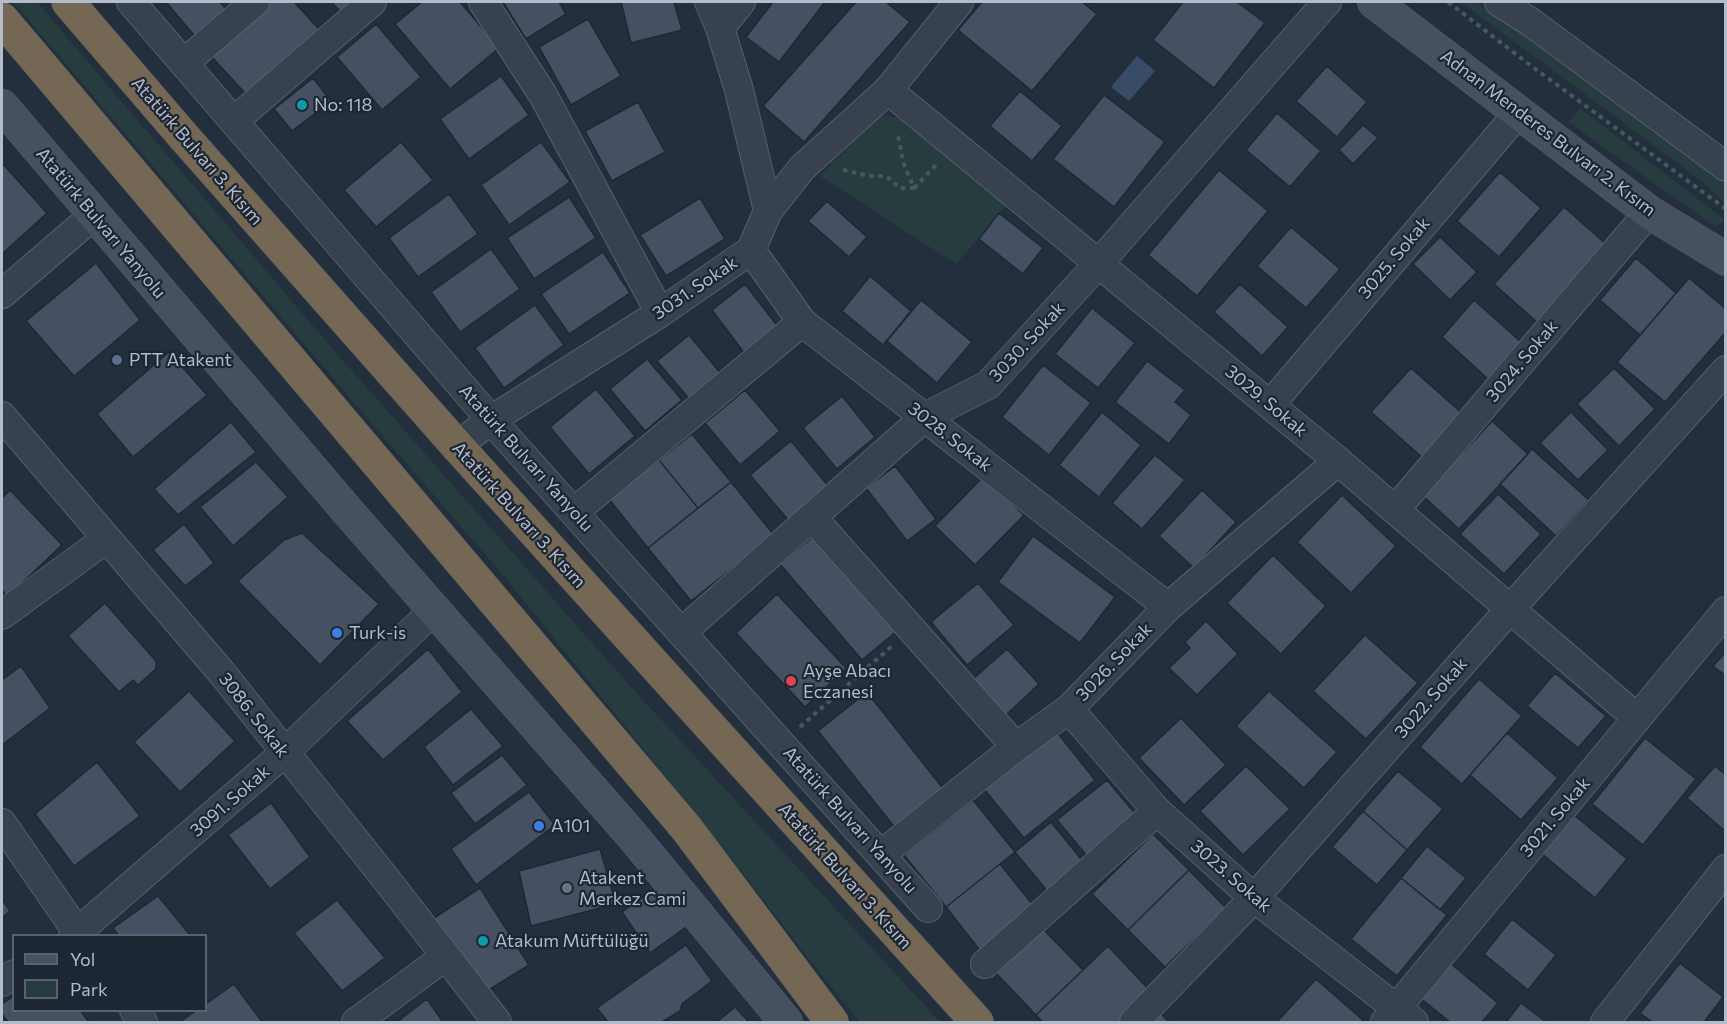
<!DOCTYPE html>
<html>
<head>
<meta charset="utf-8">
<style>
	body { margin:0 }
	#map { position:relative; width:1727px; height:1024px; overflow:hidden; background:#242f3e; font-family:Commissioner,sans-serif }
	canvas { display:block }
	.frame { position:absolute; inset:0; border:3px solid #b4bcc9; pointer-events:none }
	.legend { position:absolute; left:12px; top:934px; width:195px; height:78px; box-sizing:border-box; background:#1d2633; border:2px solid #59626f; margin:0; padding:8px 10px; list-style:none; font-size:18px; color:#b4bcc9 }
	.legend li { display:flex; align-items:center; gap:12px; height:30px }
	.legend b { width:30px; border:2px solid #59626f }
</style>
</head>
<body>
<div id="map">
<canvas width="1727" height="1024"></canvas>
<div class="frame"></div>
<ul class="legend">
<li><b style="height:8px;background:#465061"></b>Yol</li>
<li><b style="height:16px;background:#263c3f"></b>Park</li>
</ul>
</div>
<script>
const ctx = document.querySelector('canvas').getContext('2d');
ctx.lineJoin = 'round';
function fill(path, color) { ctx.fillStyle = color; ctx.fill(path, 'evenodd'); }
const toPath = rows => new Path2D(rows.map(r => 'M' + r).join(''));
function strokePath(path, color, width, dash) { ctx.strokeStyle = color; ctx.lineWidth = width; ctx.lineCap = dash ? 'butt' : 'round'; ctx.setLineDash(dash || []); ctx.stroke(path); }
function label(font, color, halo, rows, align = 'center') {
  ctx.font = font + ' Commissioner,sans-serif'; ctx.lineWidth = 4.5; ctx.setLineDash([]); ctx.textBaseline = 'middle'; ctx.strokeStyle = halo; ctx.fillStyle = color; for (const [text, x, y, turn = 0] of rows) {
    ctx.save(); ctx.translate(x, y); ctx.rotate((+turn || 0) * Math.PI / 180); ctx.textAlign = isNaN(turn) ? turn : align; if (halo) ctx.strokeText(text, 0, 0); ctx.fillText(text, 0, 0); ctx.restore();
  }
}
fill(toPath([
	[13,2,37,2,331,347,631,687,940,1022,860,1022,823,977,713,835,503,575,368,419],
	[1461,2,1475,2,1562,56,1693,156,1725,184,1725,202,1721,200,1700,180],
	[1580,108,1632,148,1725,220,1716,227,1568,122],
	[881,115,906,119,1009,202,956,264,820,176,874,120]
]), '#263c3f');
fill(toPath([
	[1137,56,1155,71,1129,101,1111,87]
]), '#394c67');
const building = toPath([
	[166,2,220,2,230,14,198,40,166,2],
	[266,2,294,2,319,29,246,94,208,53,266,2],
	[331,2,357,2,343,14,331,2],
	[422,2,460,2,499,48,450,89,395,24,422,2],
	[503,2,559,2,566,14,526,39,503,2],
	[621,2,674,2,682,30,631,43,621,2],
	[773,2,825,2,779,62,746,37,773,2],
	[856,2,886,2,910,22,804,142,763,106,856,2],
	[982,2,1082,2,1097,14,1032,91,958,30,982,2],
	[1183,2,1237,2,1265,23,1214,88,1153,40,1183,2],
	[588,19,621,76,571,105,539,47,588,19],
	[376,24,421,77,382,110,337,57,376,24],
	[1327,66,1367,102,1337,137,1296,101,1327,66],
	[501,76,529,115,469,159,440,119,501,76],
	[313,78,331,101,292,131,274,109,313,78],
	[1020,91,1062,126,1032,161,990,126,1020,91],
	[1104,95,1165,142,1114,207,1053,159,1104,95],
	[638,102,665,152,612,181,585,131,638,102],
	[1277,113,1321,151,1290,187,1246,150,1277,113],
	[1363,125,1378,138,1353,164,1339,150,1363,125],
	[401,142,433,180,376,227,344,190,401,142],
	[541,142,570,182,509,225,481,185,541,142],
	[2,163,47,213,2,254,2,163],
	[1219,170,1268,211,1197,296,1148,255,1219,170],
	[1500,172,1541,208,1499,257,1457,221,1500,172],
	[449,194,478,234,418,277,389,238,449,194],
	[569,197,596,238,534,279,507,238,569,197],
	[700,198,725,239,666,276,640,235,700,198],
	[827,201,867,237,849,257,808,221,827,201],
	[1564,207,1607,245,1537,322,1494,284,1564,207],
	[999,213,1043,248,1023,274,979,239,999,213],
	[1291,227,1340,269,1306,308,1257,266,1291,227],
	[1440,237,1477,272,1450,300,1413,264,1440,237],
	[491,249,520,289,460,332,431,292,491,249],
	[603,252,630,293,569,334,541,294,603,252],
	[1636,258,1676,293,1640,335,1600,300,1636,258],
	[96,263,140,320,74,376,26,321,96,263],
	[870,276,911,311,883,345,842,311,870,276],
	[1689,278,1726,309,1726,332,1665,402,1617,362,1689,278],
	[745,284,779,328,745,354,712,310,745,284],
	[1240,284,1288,327,1262,356,1214,312,1240,284],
	[921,300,972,342,937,383,887,341,921,300],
	[1474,300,1521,342,1488,379,1442,337,1474,300],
	[535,305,564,345,504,388,475,348,535,305],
	[1092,308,1135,343,1098,388,1055,354,1092,308],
	[689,335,722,375,691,401,657,361,689,335],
	[169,352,207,395,133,457,97,414,169,352],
	[647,359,682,400,645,431,610,389,647,359],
	[1147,361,1185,390,1175,402,1191,415,1169,444,1115,402,1147,361],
	[1043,365,1091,403,1049,455,1002,417,1043,365],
	[1411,368,1464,415,1424,459,1371,412,1411,368],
	[1614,368,1655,409,1619,446,1577,404,1614,368],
	[596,389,635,436,589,474,550,427,596,389],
	[745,390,780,431,740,465,705,423,745,390],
	[842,396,875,437,837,469,803,428,842,396],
	[1102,412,1141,445,1099,497,1059,465,1102,412],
	[1571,412,1608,450,1578,480,1540,443,1571,412],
	[1492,421,1528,454,1459,529,1423,496,1492,421],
	[231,422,256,452,178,515,154,489,231,422],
	[692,434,731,482,698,508,659,460,692,434],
	[791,441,829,487,789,521,750,475,791,441],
	[1532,449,1589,500,1556,536,1500,484,1532,449],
	[1155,455,1185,480,1142,529,1112,503,1155,455],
	[659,460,698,508,648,548,609,499,659,460],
	[256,462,288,497,233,546,200,507,256,462],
	[895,466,936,519,907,541,866,488,895,466],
	[984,476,1024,515,975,565,935,526,984,476],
	[731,482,774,535,691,601,648,548,731,482],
	[10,490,62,545,7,597,2,590,2,498,10,490],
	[1202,490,1236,522,1194,568,1159,536,1202,490],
	[1498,494,1541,534,1504,574,1460,534,1498,494],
	[1342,495,1396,546,1351,593,1297,542,1342,495],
	[184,524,214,563,185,586,153,550,184,524],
	[302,533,379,604,320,665,238,581,284,540,302,533],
	[815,535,897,631,862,660,780,564,815,535],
	[1033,536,1115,597,1080,643,998,582,1033,536],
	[1273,555,1326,606,1281,654,1227,603,1273,555],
	[978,583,1014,625,967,665,931,622,978,583],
	[777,594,846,668,805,707,736,633,777,594],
	[105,603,156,661,156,669,138,685,133,680,119,692,68,636,105,603],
	[1206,621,1238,654,1197,695,1169,668,1190,648,1185,642,1206,621],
	[1365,635,1418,683,1366,739,1313,691,1365,635],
	[428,649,462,692,383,760,347,721,428,649],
	[1007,649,1039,684,1006,715,973,679,1007,649],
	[1726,652,1726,676,1713,666,1726,652],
	[21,666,50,708,2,745,2,680,21,666],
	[1555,673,1606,716,1578,748,1527,706,1555,673],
	[1479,679,1522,716,1462,784,1420,747,1479,679],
	[189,691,235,741,180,792,134,742,189,691],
	[1269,691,1337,752,1304,788,1236,726,1269,691],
	[867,692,945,791,896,829,818,731,867,692],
	[471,709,503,746,453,785,424,747,471,709],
	[1181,718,1226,765,1184,805,1139,758,1181,718],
	[1056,731,1095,780,1024,838,984,789,1056,731],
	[1507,733,1558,778,1521,820,1470,775,1507,733],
	[1645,738,1696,779,1643,845,1592,804,1645,738],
	[502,755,527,785,475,824,451,793,502,755],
	[97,762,140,816,74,866,35,814,97,762],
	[1246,766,1290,809,1243,855,1200,811,1246,766],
	[1715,766,1726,775,1726,832,1687,798,1715,766],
	[1398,771,1443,809,1407,850,1363,811,1398,771],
	[1107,780,1137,816,1087,856,1057,820,1107,780],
	[529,792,555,825,476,885,451,849,529,792],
	[973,800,1015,852,946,907,904,855,973,800],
	[271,803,310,857,270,889,228,835,271,803],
	[1363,811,1407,850,1377,885,1332,847,1363,811],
	[1573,814,1627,859,1595,898,1541,853,1573,814],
	[1051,822,1085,864,1049,893,1015,852,1051,822],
	[1153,834,1189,870,1128,930,1092,894,1153,834],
	[1427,846,1466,878,1440,910,1401,878,1427,846],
	[600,849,616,904,531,926,519,871,600,849],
	[1000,864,1037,910,982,953,946,907,1000,864],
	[1189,870,1226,908,1165,967,1128,930,1189,870],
	[1401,878,1447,915,1397,976,1351,939,1401,878],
	[661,884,693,922,650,953,622,912,661,884],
	[480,888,529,965,487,991,434,918,480,888],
	[158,896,191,936,119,936,113,928,158,896],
	[2,899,10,911,2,918,2,899],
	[337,900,385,958,342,991,294,933,337,900],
	[1512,919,1556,955,1528,990,1484,954,1512,919],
	[1041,927,1083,970,1036,1015,994,971,1041,927],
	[686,945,712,981,682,1004,680,1011,662,1022,608,1022,597,1008,686,945],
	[1108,946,1152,993,1121,1022,1043,1022,1036,1015,1108,946],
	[1450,963,1498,1003,1482,1022,1450,1022,1420,998,1450,963],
	[1680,963,1723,997,1704,1022,1652,1022,1640,1013,1680,963],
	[1316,979,1365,1022,1277,1022,1316,979],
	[234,984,262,1022,180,1022,197,1010,206,1010,206,1004,234,984],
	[14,996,14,1010,80,1010,89,1022,8,1022,2,1014,2,1004,14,996],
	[427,999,443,1022,397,1022,427,999],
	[1521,1003,1546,1022,1506,1022,1521,1003],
	[735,1007,749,1022,717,1022,735,1007],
	[1161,1014,1169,1022,1153,1022,1161,1014]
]);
fill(building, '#455162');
strokePath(building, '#1f2835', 1.5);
const street = toPath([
	[131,2,491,420,928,908],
	[483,2,543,95,660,313],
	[709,2,720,28,739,90,768,211],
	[1499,2,1532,23,1726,167],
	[720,28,741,2],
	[184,63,255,2],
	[888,90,1338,461,1637,718],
	[234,121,372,2],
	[751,250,802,322,1168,607],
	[2,294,94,215],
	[1270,405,1519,112],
	[2,416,222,673,386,879,497,1022],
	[457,446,491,420,660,313,751,250,768,211,802,168,888,90,959,2],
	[1395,510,1649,212],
	[574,512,802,322],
	[812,517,1016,747],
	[2,615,106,539],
	[682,632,925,417,988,385,1099,263,1327,2],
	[1069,709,1157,811,1254,898,1414,1022],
	[2,823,80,936],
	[882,854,1016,747,1069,709,1168,607,1338,461],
	[73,936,284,753,433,611],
	[985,964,1157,811],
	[2,982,14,974],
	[134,1010,143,1022],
	[356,1022,446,956],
	[1134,1022,1254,898,1511,608,1726,370],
	[1385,1022,1726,611],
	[1605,1022,1726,869]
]);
const secondary = toPath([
	[1374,2,1649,212,1726,259],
	[2,106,350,514,630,833,786,1022]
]);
const highway = toPath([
	[68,2,184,137,457,446,977,1022],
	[2,19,687,829,832,1022]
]);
strokePath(street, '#565f6c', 30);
strokePath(secondary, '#565f6c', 34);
strokePath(highway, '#434c59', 34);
strokePath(toPath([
	[1448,2,1534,68,1726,209],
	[843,170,869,176,886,176,900,188,914,188,903,162,898,135],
	[914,188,936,165],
	[800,727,892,646]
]), '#44595c', 4, [4.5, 4.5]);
strokePath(street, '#38414e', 28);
strokePath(secondary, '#465061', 33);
strokePath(highway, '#746855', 33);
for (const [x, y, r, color] of [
	[302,105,6,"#0f9aa8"],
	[117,360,6,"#5c6f8a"],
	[337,633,6,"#3f7fe0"],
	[791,681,6,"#e0444e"],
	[539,826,6,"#3f7fe0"],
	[567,888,6,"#6b7280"],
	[483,941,6,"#0f9aa8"]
]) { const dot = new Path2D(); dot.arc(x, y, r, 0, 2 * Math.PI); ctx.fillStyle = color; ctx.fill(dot); strokePath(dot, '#1d2633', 2); }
label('18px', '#b4bcc9', '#1d2633', [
	["No: 118",314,105],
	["PTT Atakent",129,360],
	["Turk-is",349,633],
	["Ayşe Abacı",803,671],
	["Eczanesi",803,692],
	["A101",551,826],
	["Atakent",579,878],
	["Merkez Cami",579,899],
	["Atakum Müftülüğü",495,941]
], 'left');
label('18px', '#b4bcc9', '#1d2633', [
	["Adnan Menderes Bulvarı 2. Kısım",1548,133,37],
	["Atatürk Bulvarı 3. Kısım",197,151,49],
	["Atatürk Bulvarı Yanyolu",101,223,50],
	["3025. Sokak",1394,258,-50],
	["3031. Sokak",695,288,-34],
	["3030. Sokak",1027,342,-47],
	["3024. Sokak",1522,361,-50],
	["3029. Sokak",1266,401,40],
	["3028. Sokak",950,437,38],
	["Atatürk Bulvarı Yanyolu",526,458,48],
	["Atatürk Bulvarı 3. Kısım",519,515,48],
	["3026. Sokak",1114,662,-46],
	["3022. Sokak",1431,698,-49],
	["3086. Sokak",254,715,52],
	["3091. Sokak",230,801,-41],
	["3021. Sokak",1555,817,-50],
	["Atatürk Bulvarı Yanyolu",850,820,48],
	["Atatürk Bulvarı 3. Kısım",845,876,48],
	["3023. Sokak",1231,876,41]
]);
</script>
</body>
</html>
